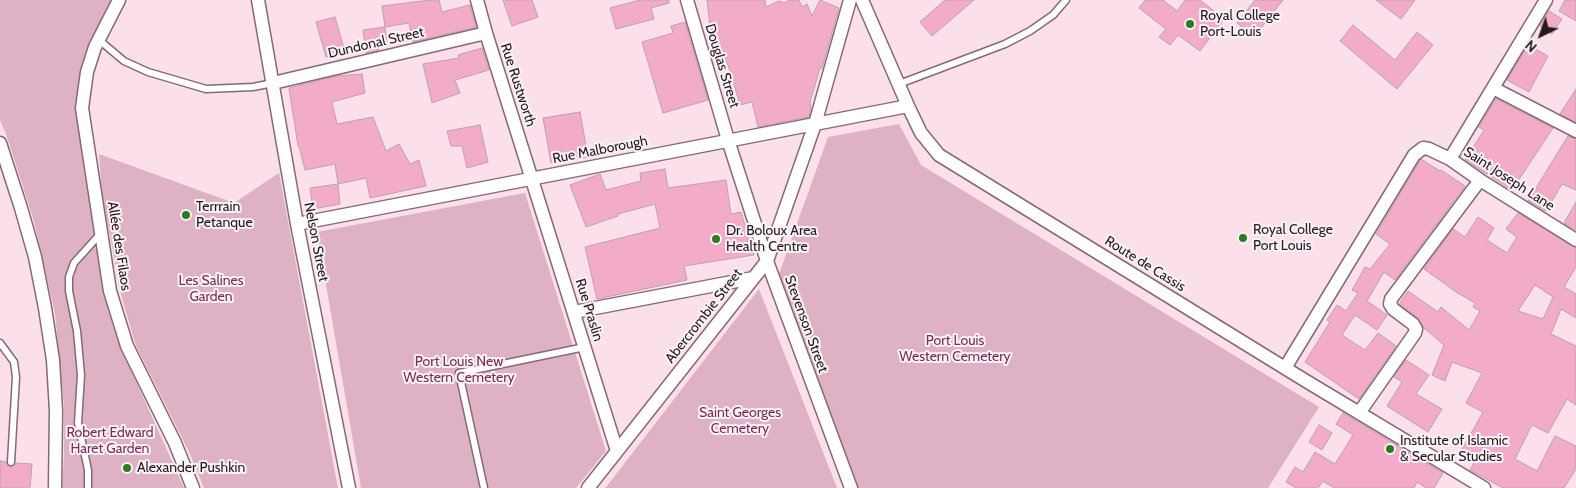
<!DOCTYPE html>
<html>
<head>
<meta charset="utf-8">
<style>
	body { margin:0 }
	#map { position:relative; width:1576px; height:488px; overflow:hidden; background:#fbdfeb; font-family:Cabin,sans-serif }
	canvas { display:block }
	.north { position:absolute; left:1516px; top:10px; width:50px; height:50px; -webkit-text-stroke:4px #faf3f6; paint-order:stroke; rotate:222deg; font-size:14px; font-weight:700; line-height:20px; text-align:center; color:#25191e }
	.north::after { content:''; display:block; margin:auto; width:18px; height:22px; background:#25191e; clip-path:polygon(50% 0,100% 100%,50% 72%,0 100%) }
</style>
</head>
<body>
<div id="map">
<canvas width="1576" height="488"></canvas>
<div class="north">N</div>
</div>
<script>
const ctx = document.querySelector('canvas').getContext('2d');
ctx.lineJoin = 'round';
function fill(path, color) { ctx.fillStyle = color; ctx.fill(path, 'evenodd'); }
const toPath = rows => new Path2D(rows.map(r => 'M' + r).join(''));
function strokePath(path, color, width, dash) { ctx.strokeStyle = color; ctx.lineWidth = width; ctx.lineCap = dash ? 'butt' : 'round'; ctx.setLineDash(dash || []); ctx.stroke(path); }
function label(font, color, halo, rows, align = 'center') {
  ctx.font = font + ' Cabin,sans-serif'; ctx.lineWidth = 4; ctx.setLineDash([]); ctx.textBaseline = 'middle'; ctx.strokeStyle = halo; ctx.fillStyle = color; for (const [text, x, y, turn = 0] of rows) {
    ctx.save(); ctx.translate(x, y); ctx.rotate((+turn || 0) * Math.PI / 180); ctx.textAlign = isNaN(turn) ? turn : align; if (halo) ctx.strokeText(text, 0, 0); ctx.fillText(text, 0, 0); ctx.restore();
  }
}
fill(toPath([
	[0,0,113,0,87,50,79,79,76,105,103,293,117,339,184,488,62,488,64,456,64,406,55,314,33,218,6,134,0,120],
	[899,124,921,165,1319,407,1268,488,856,488,779,274,828,137],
	[99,154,234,203,279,173,338,488,204,488,190,454,136,346,122,298,102,195],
	[525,193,606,451,576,488,361,488,317,232],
	[759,289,837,488,605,488,607,486]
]), '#deb2c4');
const building = toPath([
	[430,0,439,0,442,12,470,5,476,27,413,42,409,23,385,27,382,6,430,0],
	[503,0,532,0,538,17,512,26,503,0],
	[640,0,669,0,669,3,651,8,654,19,616,29,610,8,640,0],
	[707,0,765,0,766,7,779,1,784,3,790,0,799,0,802,7,807,4,812,16,820,0,839,8,822,68,820,68,810,102,811,108,809,117,758,127,752,102,740,105,729,68,716,34,711,35,707,0],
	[945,0,974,0,932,36,920,22,945,0],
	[1145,0,1163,0,1177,11,1185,0,1200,0,1224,19,1200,51,1178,35,1170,45,1159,37,1166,29,1139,8,1145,0],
	[1255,0,1283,0,1254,37,1237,23,1255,0],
	[1376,0,1415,0,1401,19,1376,0],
	[1565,0,1576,0,1576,21,1559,11,1565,0],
	[1549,11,1562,19,1552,34,1540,26,1549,11],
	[335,17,345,52,326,57,316,22,335,17],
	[685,22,708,100,663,113,642,42,673,33,671,26,685,22],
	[1353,25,1395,60,1417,32,1433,45,1397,89,1340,41,1353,25],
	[385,27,387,44,378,45,379,50,366,53,363,30,385,27],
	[1528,45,1548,56,1529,92,1507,80,1528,45],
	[482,48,489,70,455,80,460,93,432,103,423,64,459,58,458,55,482,48],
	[362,74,365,93,332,102,337,124,373,117,386,151,399,144,410,164,419,160,426,186,370,198,366,178,338,184,335,164,305,170,299,146,298,146,289,88,337,76,362,74],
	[1576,89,1576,120,1575,122,1560,114,1576,89],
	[1496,99,1553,128,1512,190,1465,160,1484,130,1479,127,1496,99],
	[580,112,588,157,551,163,543,118,580,112],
	[480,125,488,162,467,168,462,146,451,146,447,131,480,125],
	[1568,136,1576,139,1576,190,1562,184,1546,211,1528,201,1568,136],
	[1421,159,1440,171,1441,170,1465,186,1395,280,1384,272,1367,301,1387,315,1377,330,1355,315,1342,335,1365,350,1378,333,1396,346,1359,399,1305,362,1330,322,1327,320,1337,305,1346,311,1358,293,1352,290,1365,267,1370,269,1390,244,1376,234,1421,159],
	[665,169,668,188,726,180,731,214,741,212,754,255,684,266,687,280,597,299,585,247,660,228,655,204,618,214,618,216,586,227,570,185,600,174,606,190,641,181,640,173,665,169],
	[338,184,340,204,313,209,310,188,338,184],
	[1576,202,1576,230,1564,223,1576,202],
	[1518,213,1576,248,1576,267,1564,287,1576,294,1576,318,1561,309,1551,334,1576,346,1576,405,1567,399,1548,433,1532,425,1515,459,1537,471,1555,436,1576,446,1576,469,1564,488,1503,488,1470,470,1475,461,1460,453,1483,412,1466,403,1482,373,1452,362,1445,381,1432,375,1444,345,1424,328,1418,318,1399,304,1408,291,1438,312,1441,307,1469,330,1480,311,1473,307,1475,303,1456,292,1424,269,1453,229,1465,237,1478,217,1494,228,1487,240,1507,253,1517,237,1506,229,1518,213],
	[1535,285,1553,297,1543,319,1518,311,1535,285],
	[1406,360,1429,375,1416,394,1442,409,1428,432,1387,406,1402,382,1394,377,1406,360],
	[1343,413,1443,473,1434,488,1426,488,1417,482,1414,488,1334,488,1323,481,1318,488,1296,488,1286,482,1295,467,1303,472,1315,452,1335,464,1353,435,1336,424,1343,413],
	[1319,425,1332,433,1322,450,1309,442,1319,425],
	[0,461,6,462,7,465,10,467,14,466,16,463,32,464,30,488,0,488,0,461]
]);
fill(building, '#f2acca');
strokePath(building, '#c0a0ad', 1);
const lane = toPath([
	[99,40,124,61,148,72,206,89,253,87,273,83],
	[899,84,1005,44,1030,31,1053,15,1066,0],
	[0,343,14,362,16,377,11,462],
	[88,488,88,470,78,423,81,375,77,331,69,291,69,277,74,263,101,233],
	[484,488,459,373,585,347]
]);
const street = toPath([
	[119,0,95,47,87,72,82,108,110,291,127,346,175,443,193,488],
	[258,0,297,224,349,488],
	[477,0,486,33,617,451],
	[687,0,728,140,767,261,851,488],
	[862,0,908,106,921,133,939,155,1306,381,1484,488],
	[273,83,486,33],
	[1493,88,1576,131],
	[0,143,21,208,35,257,45,308,53,360,56,411,55,488],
	[1450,159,1546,0],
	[297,224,908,106],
	[574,312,753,278],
	[1285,368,1414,155,1423,148,1429,149,1450,159,1480,180,1576,240],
	[1359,413,1415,333,1416,329,1413,324,1393,309,1390,304,1391,299,1480,180],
	[588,488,767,261,815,124,850,0]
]);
strokePath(lane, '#876975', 9);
strokePath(street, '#876975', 15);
strokePath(lane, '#fff', 6);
strokePath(street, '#fff', 12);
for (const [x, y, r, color] of [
	[1190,24,5,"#2d7b24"],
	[186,215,5,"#2d7b24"],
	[1243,238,5,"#2d7b24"],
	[716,239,5,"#2d7b24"],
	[1390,449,5,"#2d7b24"],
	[127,468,5,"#2d7b24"]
]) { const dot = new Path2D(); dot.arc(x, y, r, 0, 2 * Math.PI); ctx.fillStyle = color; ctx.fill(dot); strokePath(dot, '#faf3f6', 2); }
label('14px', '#25191e', '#faf3f6', [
	["Royal College",1200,16],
	["Port-Louis",1200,32],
	["Terrrain",196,207],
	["Petanque",196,223],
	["Royal College",1253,230],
	["Port Louis",1253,246],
	["Dr. Boloux Area",726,231],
	["Health Centre",726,247],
	["Institute of Islamic",1400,441],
	["& Secular Studies",1400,457],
	["Alexander Pushkin",137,468]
], 'left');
label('14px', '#25191e', '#faf3f6', [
	["Dundonal Street",376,43,-13],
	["Douglas Street",722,66,73],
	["Rue Rustworth",518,85,72],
	["Rue Malborough",600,150,-11],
	["Saint Joseph Lane",1509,179,33],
	["Nelson Street",316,242,79],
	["Allée des Filaos",119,246,81],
	["Route de Cassis",1145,264,32],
	["Rue Praslin",589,310,73],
	["Abercrombie Street",704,316,-52],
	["Stevenson Street",806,324,70]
]);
label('14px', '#7d2c56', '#faf3f6', [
	["Les Salines",211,281],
	["Garden",211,297],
	["Port Louis",955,341],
	["Western Cemetery",955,357],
	["Port Louis New",459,362],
	["Western Cemetery",459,378],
	["Saint Georges",740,413],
	["Cemetery",740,429],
	["Robert Edward",110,433],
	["Haret Garden",110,449]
]);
</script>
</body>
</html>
